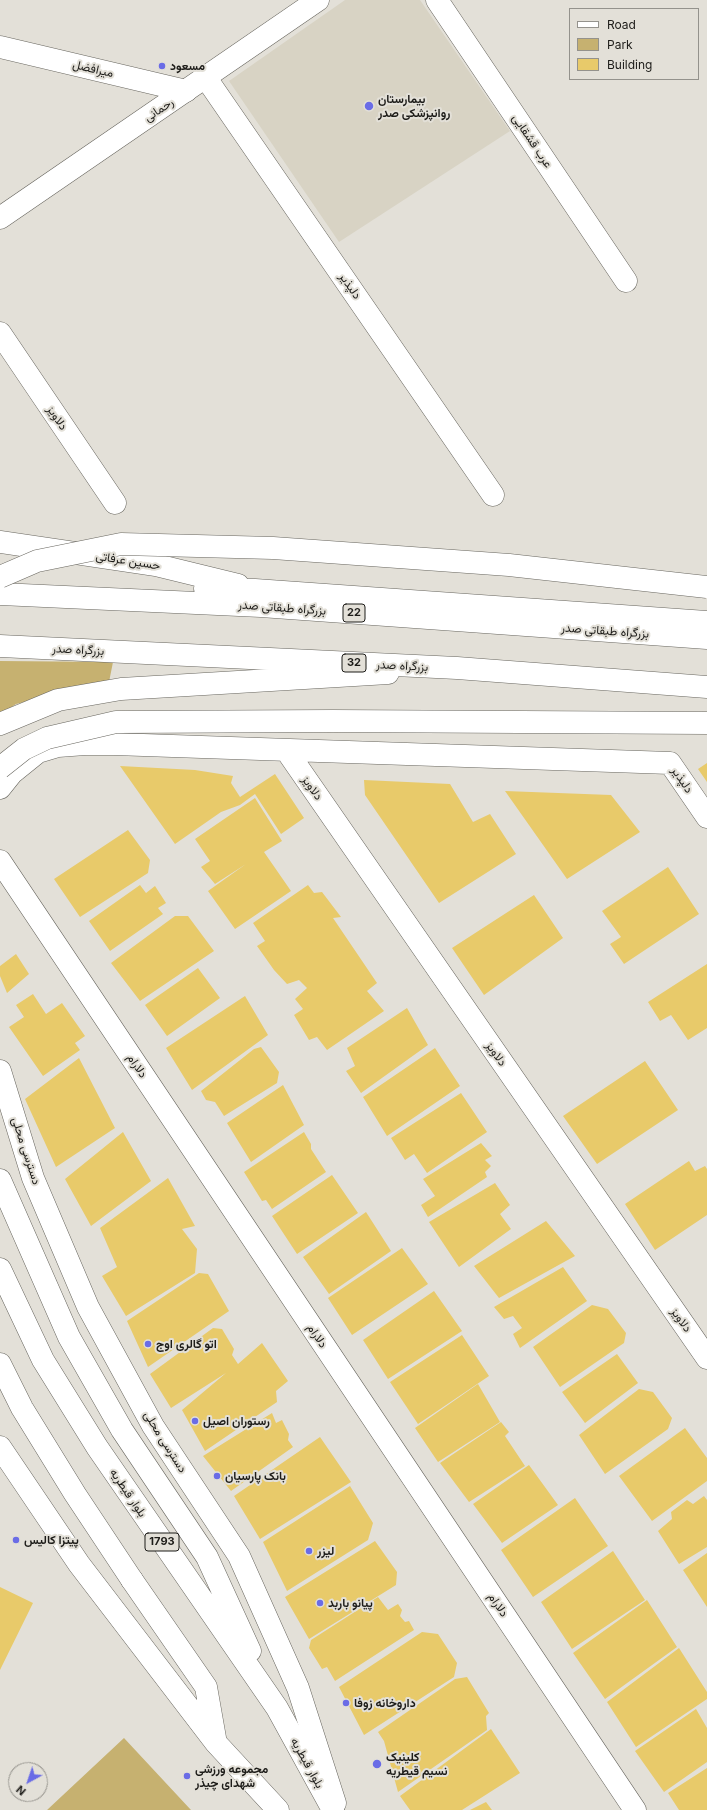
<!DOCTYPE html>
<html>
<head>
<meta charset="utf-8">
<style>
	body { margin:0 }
	#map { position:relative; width:707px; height:1810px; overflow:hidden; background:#e3e0d8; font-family:Inter,sans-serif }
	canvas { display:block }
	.legend { position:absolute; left:569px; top:8px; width:130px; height:72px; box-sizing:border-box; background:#e3e0d8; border:1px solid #94928c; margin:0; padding:5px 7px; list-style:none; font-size:12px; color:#1d1c19 }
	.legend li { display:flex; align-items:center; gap:8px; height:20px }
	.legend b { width:20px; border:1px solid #94928c }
	.north { position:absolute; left:8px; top:1762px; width:40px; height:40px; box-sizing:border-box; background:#e3e0d8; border:1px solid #94928c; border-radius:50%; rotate:220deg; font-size:11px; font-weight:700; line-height:16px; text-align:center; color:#1d1c19 }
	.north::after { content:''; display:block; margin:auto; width:14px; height:18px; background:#6a6ce6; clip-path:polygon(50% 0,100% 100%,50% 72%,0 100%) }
</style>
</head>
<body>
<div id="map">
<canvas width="707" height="1810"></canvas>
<ul class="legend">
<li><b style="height:5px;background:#fff"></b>Road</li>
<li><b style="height:11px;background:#c6b170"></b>Park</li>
<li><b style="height:11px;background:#e8ca6a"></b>Building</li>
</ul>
<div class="north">N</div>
</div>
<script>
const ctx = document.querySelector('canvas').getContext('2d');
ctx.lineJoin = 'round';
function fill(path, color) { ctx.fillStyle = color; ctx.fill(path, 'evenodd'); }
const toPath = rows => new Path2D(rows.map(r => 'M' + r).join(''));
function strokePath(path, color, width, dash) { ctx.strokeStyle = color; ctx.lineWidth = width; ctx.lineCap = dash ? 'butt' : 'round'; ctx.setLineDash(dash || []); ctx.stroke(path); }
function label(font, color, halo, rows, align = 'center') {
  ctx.font = font + ' Inter,Vazirmatn,sans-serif'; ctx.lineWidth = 4; ctx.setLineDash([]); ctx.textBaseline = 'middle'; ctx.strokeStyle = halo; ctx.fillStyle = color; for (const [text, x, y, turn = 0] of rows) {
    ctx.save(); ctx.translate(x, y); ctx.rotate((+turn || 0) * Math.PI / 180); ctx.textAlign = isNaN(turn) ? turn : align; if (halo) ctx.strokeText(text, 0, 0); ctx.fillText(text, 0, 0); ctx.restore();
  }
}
fill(toPath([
	[345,0,420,0,510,131,339,242,229,81]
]), '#d8d3c4');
fill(toPath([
	[0,661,113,662,109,682,16,704,0,715],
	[124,1738,191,1810,47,1810]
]), '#c6b170');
fill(toPath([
	[707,763,707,782,698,769],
	[120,766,195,770,233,776,231,783,240,797,275,774,304,818,281,834,255,794,240,805,221,812,175,844],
	[364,780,450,784,473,822,490,814,516,854,439,903,365,795],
	[505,791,611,795,640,832,567,879],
	[255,798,282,841,264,852,291,891,235,929,208,891,246,864,215,884,201,867,210,861,195,839],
	[128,830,150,860,148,873,80,917,54,879],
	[668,867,699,914,624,964,610,944,621,937,602,911],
	[140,885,146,893,155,886,166,903,158,908,163,914,110,951,89,921],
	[308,885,314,893,322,892,341,917,333,918,377,983,367,991,384,1011,327,1050,317,1037,309,1040,294,1015,303,1009,295,999,307,988,299,980,287,984,274,970,257,946,265,941,253,923],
	[534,895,563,938,484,995,452,948],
	[175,916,188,916,214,951,140,1001,111,963],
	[16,954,29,974,7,993,0,976,0,966],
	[707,964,707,1028,688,1040,671,1015,660,1021,648,1002],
	[198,968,220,998,167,1036,145,1005],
	[33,994,46,1014,62,1003,85,1036,75,1043,80,1050,43,1076,9,1027,24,1017,16,1005],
	[245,996,268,1035,192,1090,166,1048],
	[407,1008,428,1045,361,1093,346,1071,355,1066,347,1048],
	[261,1047,279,1072,277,1083,224,1116,215,1102,206,1100,201,1091,254,1049],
	[435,1048,460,1086,387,1136,363,1097],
	[79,1058,115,1128,56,1167,25,1099],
	[645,1061,678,1110,597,1164,563,1116],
	[283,1085,304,1125,251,1162,227,1123],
	[461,1093,487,1132,427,1173,414,1154,405,1160,391,1138],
	[123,1132,151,1181,91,1226,65,1179],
	[304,1132,311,1144,311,1149,326,1172,272,1209,266,1200,262,1201,244,1172],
	[481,1143,492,1156,485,1160,491,1166,485,1172,487,1177,428,1217,421,1205,435,1196,423,1179],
	[689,1161,695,1171,705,1166,707,1169,707,1215,655,1250,625,1204],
	[332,1175,358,1213,297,1254,272,1216],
	[168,1178,195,1226,182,1229,197,1249,195,1273,126,1316,102,1276,117,1267,100,1228],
	[495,1183,510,1205,500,1214,511,1229,459,1267,429,1222],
	[366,1212,391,1251,329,1294,303,1257],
	[546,1221,575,1256,499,1298,474,1266],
	[402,1248,428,1284,352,1335,328,1298],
	[563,1267,587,1301,520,1348,513,1334,522,1328,513,1316,504,1319,494,1307],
	[199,1273,208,1274,229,1311,148,1367,127,1321],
	[434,1291,462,1331,388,1379,363,1340],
	[592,1305,608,1309,626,1333,624,1343,560,1387,533,1347],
	[213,1328,222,1329,234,1349,232,1355,238,1364,262,1343,288,1381,276,1391,277,1402,205,1451,182,1410,226,1373,171,1408,150,1374],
	[462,1335,489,1376,418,1424,390,1382],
	[617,1354,638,1383,585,1423,562,1392],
	[478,1384,500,1422,438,1462,415,1428],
	[639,1389,653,1392,672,1418,668,1429,605,1474,579,1435],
	[272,1413,276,1423,282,1420,289,1434,288,1440,293,1447,231,1491,203,1456],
	[501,1422,509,1432,505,1436,525,1466,469,1502,440,1463],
	[685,1428,707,1458,707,1481,652,1521,619,1476],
	[320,1437,351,1482,260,1539,234,1496],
	[529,1465,558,1505,502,1543,473,1504],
	[350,1486,373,1523,368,1540,287,1591,263,1542],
	[704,1496,707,1500,707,1547,679,1564,658,1531,672,1519,671,1512,687,1500,693,1504],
	[575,1498,608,1546,533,1597,501,1550],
	[375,1541,397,1572,396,1585,309,1639,285,1597],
	[613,1551,645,1600,572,1649,541,1602],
	[707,1553,707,1607,683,1570],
	[0,1587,33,1603,0,1670],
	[378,1597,388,1610,398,1604,402,1610,400,1616,405,1622,409,1621,414,1630,335,1681,327,1667,322,1669,309,1648,311,1640],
	[647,1600,677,1647,605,1699,573,1653],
	[422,1632,438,1634,457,1663,454,1677,364,1735,339,1687],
	[679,1648,707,1692,707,1699,636,1747,607,1702],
	[467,1677,489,1713,486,1716,487,1730,398,1792,384,1741,378,1732,455,1679],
	[696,1709,707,1728,707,1762,664,1792,635,1751],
	[491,1729,520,1773,462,1810,410,1810,400,1796],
	[707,1768,707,1810,679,1810,668,1793],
	[486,1802,492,1810,470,1810]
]), '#e8ca6a');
const minor = toPath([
	[437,0,626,281],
	[0,47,186,91],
	[206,78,493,495],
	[0,333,115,503],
	[286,750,707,1358],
	[0,788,12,773,38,752,58,746,85,744,114,744,670,763,707,817],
	[0,861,635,1810],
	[0,1071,33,1178,88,1307,153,1426,239,1556,298,1688,335,1803]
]);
const tertiary = toPath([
	[0,218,318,0]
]);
const secondary = toPath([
	[0,542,156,565,238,585]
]);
const primary = toPath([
	[0,724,58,700,121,689,388,673],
	[0,1180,69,1337,122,1430,207,1557,250,1651],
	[0,1269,43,1360,97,1447,277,1708,333,1810],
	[0,1447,79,1564,216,1743,278,1810],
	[132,1580,206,1687,215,1738]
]);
const trunk = toPath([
	[205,589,255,590,707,622],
	[0,594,261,606,707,638],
	[0,646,457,668,707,687],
	[0,1364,22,1408,75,1494,132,1580]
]);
strokePath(minor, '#68665f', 23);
strokePath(tertiary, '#68665f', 23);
strokePath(secondary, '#68665f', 23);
strokePath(primary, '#68665f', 23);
strokePath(trunk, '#68665f', 23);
strokePath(minor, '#fff', 22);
strokePath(tertiary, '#fff', 22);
strokePath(secondary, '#fff', 22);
strokePath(primary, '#fff', 22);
strokePath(trunk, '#fff', 22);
const primaryBridge = toPath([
	[0,768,24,749,47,738,116,722,333,721,707,723]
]);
const trunkBridge = toPath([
	[0,577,37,561,121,544,273,548,509,565,707,587]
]);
strokePath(primaryBridge, '#68665f', 23, []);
strokePath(trunkBridge, '#68665f', 23, []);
strokePath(primaryBridge, '#fff', 22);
strokePath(trunkBridge, '#fff', 22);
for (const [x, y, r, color] of [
	[162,66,4,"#6a6ce6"],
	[369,106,5,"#6a6ce6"],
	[148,1344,4,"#6a6ce6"],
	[195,1421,4,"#6a6ce6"],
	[217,1476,4,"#6a6ce6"],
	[16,1540,4,"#6a6ce6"],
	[309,1551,4,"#6a6ce6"],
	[320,1603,4,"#6a6ce6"],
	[346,1703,4,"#6a6ce6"],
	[377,1764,5,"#6a6ce6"],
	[187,1776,4,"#6a6ce6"]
]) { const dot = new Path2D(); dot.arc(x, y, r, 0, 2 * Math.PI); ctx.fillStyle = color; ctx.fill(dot); strokePath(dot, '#e3e0d8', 1.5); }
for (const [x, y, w] of [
	[354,613,22],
	[354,663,24],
	[162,1542,34]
]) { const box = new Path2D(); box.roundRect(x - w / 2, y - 9, w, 18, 3); ctx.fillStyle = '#e3e0d8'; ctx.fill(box); strokePath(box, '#1d1c19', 1); }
label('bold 11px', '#1d1c19', null, [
	["22",354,613],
	["32",354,663],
	["1793",162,1542]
]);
label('bold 12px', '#1d1c19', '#e3e0d8', [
	["مسعود",170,66],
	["بیمارستان",378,99],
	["روانپزشکی صدر",378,113],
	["اتو گالری اوج",156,1344],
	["رستوران اصیل",203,1421],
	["بانک پارسیان",225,1476],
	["پیتزا کالیس",24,1540],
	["ليزر",317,1551],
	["پیانو باربد",328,1603],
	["داروخانه زوفا",354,1703],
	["کلینیک",386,1757],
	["نسیم قیطریه",386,1771],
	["مجموعه ورزشی",195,1769],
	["شهدای چیذر",195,1783]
], 'left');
label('12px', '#1d1c19', '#e3e0d8', [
	["میرافضل",93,69,13],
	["رحمانی",159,110,-34],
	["عرب قشقایی",532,141,56],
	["دلپذیر",350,286,55],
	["دلاویز",57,418,56],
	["حسین عرفاتی",128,561,9],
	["بزرگراه طبقاتی صدر",282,608,4],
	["بزرگراه طبقاتی صدر",605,631,4],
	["بزرگراه صدر",78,650,3],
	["بزرگراه صدر",402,666,3],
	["دلپذیر",682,780,56],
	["دلاویز",312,788,55],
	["دلاویز",496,1054,55],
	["دلارام",137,1066,56],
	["دسترسی محلی",26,1151,72],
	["دلاویز",681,1320,55],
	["دلارام",317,1336,56],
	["دسترسی محلی",165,1442,58],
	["بلوار قیطریه",128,1493,56],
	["دلارام",498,1605,56],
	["بلوار قیطریه",307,1763,61]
]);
</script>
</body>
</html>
